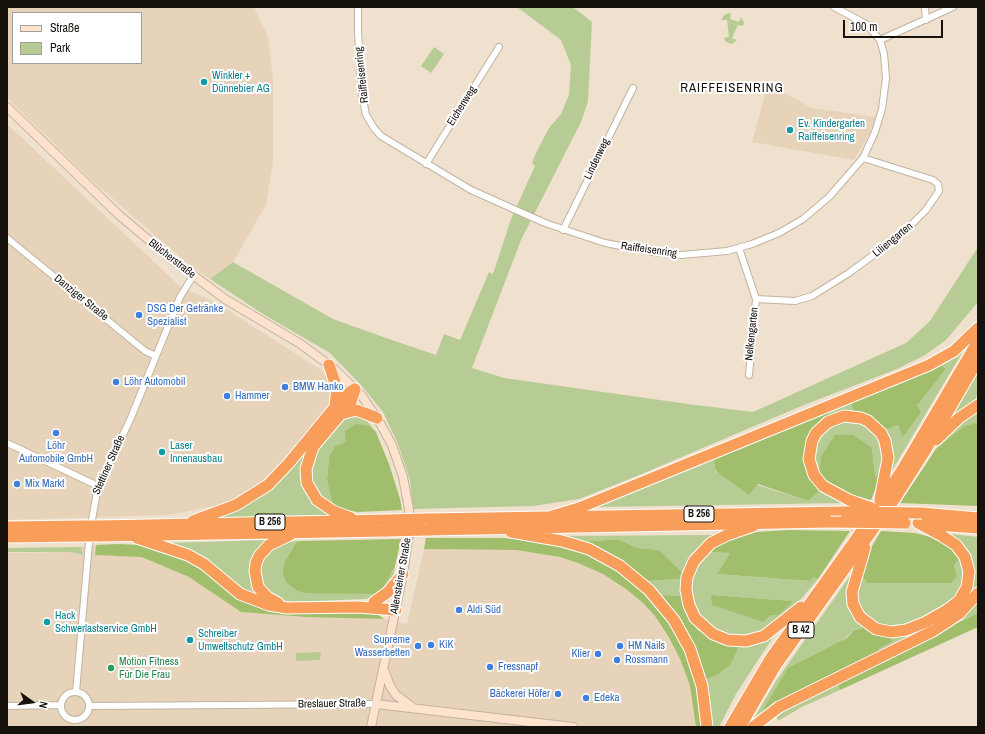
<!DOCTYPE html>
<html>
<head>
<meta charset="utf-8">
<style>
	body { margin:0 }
	#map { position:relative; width:985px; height:734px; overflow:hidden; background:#efe1cd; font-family:"Archivo Narrow",sans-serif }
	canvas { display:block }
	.frame { position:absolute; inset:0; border:8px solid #16110a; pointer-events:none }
	.legend { position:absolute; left:12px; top:12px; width:130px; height:52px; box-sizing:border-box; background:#fff; border:1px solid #a2a09d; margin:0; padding:5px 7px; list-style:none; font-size:12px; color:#16110a }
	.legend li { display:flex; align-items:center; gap:8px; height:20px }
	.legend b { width:20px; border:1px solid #a2a09d }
	.north { position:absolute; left:12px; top:682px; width:40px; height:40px; -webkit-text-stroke:3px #fff; paint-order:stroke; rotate:104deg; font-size:11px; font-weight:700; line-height:16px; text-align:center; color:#16110a }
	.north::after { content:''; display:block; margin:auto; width:14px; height:18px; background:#16110a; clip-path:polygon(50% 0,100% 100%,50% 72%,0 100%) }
	.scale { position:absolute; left:843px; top:20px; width:100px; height:18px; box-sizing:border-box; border:2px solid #16110a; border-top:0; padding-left:5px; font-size:12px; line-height:14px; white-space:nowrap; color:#16110a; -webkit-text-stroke:3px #fff; paint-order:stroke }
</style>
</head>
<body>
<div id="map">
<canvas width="985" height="734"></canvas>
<div class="frame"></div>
<ul class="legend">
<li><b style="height:5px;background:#fde2ce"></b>Straße</li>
<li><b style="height:11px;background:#b7cc95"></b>Park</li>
</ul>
<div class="north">N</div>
<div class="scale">100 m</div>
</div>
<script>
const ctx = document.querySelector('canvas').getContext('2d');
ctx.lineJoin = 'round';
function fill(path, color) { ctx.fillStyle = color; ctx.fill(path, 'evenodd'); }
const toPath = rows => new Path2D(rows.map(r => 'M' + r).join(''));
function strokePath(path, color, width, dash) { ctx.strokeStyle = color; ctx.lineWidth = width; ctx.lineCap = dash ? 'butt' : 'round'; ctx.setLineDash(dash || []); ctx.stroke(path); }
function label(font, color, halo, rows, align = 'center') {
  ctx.font = font + ' "Archivo Narrow",sans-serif'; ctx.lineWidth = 4; ctx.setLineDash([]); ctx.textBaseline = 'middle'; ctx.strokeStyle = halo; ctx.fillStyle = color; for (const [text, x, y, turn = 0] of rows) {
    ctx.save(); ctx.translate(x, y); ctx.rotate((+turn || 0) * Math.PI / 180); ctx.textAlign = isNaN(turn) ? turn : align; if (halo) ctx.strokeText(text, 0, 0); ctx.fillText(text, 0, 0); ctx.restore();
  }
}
fill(toPath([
	[7,7,254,7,268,37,273,79,273,162,266,205,233,262,210,279,187,263,89,178,7,98],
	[13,13,141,13,141,63,13,63],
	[768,84,812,108,875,117,870,132,854,160,752,142],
	[7,124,182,288,213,301,323,371,334,392,321,417,282,462,257,486,225,504,168,515,7,520],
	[96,545,95,555,141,557,189,577,241,612,306,617,384,619,407,624,424,549,516,550,560,557,578,563,603,574,626,589,643,603,655,616,681,661,690,686,696,727,7,727,7,553,71,552,83,555,81,547]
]), '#e6d3b9');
fill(toPath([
	[517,7,573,7,592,22,588,101,581,122,521,240,472,368,504,378,688,404,753,412,906,343,930,321,978,247,978,302,946,340,925,355,897,369,799,407,637,476,579,499,533,506,413,509,410,480,398,444,383,412,362,386,330,353,263,314,210,279,233,262,333,319,386,338,436,355,444,334,460,340,489,272,493,274,511,219,535,166,532,163,536,153,549,128,561,114,569,95,571,65,561,40],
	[729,13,731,14,730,19,739,22,741,17,744,22,743,26,738,25,732,38,737,40,732,44,726,42,724,38,729,37,727,20,721,20,724,15],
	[434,47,444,54,431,73,421,66],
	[965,348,891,472,884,431,898,425,903,436,917,406,946,369,941,365],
	[978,372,978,391,975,401,948,424],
	[851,403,854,412,830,417,828,411],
	[978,409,978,422,964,426,936,449,949,432],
	[351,413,363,416,376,432,370,426,347,442,335,446,329,457,327,480,333,507,324,501,314,489,310,472,313,456,336,425],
	[842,421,861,423,869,428,877,436,884,454,880,478,875,475,872,448,819,474,813,456,819,436,826,429],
	[300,454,305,456,303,472,329,515,211,518,221,514],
	[713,459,716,472,808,501,821,490,844,503,594,507],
	[951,534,978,537,978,589,961,610,879,654,879,648,892,636,910,632,972,586],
	[714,535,692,553,682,572,659,550,637,548,618,539,581,542,563,536],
	[270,540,255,555,265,602,161,543],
	[297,541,285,561,390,575,395,566,393,577,387,590,371,598,364,599,293,602,278,599,261,584,259,565,269,549,287,542],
	[81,547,83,555,71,552,7,552,7,548],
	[705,552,730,553,717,574,809,581,813,577,818,579,789,613,754,636,722,636,694,610,690,581],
	[711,596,711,595,792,601,779,615,770,615],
	[961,557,966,580,954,601,914,624,885,629,865,617,856,599,860,572,957,576,954,565],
	[850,576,852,577,850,586,866,627,853,631,750,725,776,681],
	[681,579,681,596,660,595,645,581],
	[978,601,978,613,949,626],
	[773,637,736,694,719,727,711,727,711,705,705,680,719,674,731,664,739,647,748,646],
	[321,652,320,660,296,661,296,653],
	[837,681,840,690,802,707,778,721,775,713]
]), '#b7cc95');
fill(toPath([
	[941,365,946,369,917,406,921,412,903,437,898,425,884,431,854,412,851,403],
	[828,411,830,417,809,438,821,490,808,501,758,484,749,495,716,471,713,459],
	[978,422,978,506,900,503,936,449,964,426],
	[356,424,370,426,376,432,389,464,400,499,402,510,357,512,333,507,327,480,329,457,335,446,346,442,345,431],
	[835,435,853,435,872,448,875,475,880,478,871,500,843,492,832,485,819,474,821,457],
	[788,530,850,531,818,579,813,577,810,581,717,574,730,553,705,552,733,538,757,532],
	[881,531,915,533,942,540,961,557,954,565,957,576,951,583,867,583,860,572,868,553],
	[426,538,505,538,559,544,595,557,628,577,660,607,685,646,698,685,703,727,696,727,690,686,681,661,669,638,655,616,643,603,626,589,603,574,578,563,560,557,516,550,424,549],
	[401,539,395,566,384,586,375,594,305,593,296,590,286,582,283,572,285,561,297,541],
	[618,539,637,548,659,550,682,572,681,579,645,581,581,542],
	[118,544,140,545,167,551,200,567,243,600,376,613,384,619,306,617,241,612,189,577,151,561,141,557,95,555,96,545],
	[660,595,681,596,686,613,698,630,718,642,739,647,731,664,719,674,705,680,677,618],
	[711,595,793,601,779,615,770,615,763,622,712,605],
	[978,613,978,627,840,690,837,681],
	[866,627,892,636,892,642,879,648,879,654,759,717,788,668,847,638,853,631]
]), '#a0be6b');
const street = toPath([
	[358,7,358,32,362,94,366,115,374,128,381,136,471,190,545,223,605,243,653,252,681,255,727,251,752,244,779,233,803,219,829,197,863,158,875,132,882,109,886,78,884,54,880,40,866,24,834,7],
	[925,7,926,20],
	[880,40,953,7],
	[426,164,499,47],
	[563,230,633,88],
	[7,238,145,351,156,356],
	[739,248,756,299,749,375],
	[756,299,795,301,812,296,849,273,902,234,926,210,939,191,938,184,933,180,863,158],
	[7,443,98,486],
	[76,692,90,531,98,486,130,420,180,297,193,276],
	'61 706a14 14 0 1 1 28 0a14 14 0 1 1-28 0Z',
	[7,706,61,705],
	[89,706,376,704]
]);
const secondary = toPath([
	[7,107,119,215,170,258,225,299,299,343,332,367,362,396,380,423,392,445,403,477,409,509,409,533,403,574,371,727],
	[384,670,390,686,396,695,411,706],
	[376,704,573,727]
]);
const highway = toPath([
	[329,365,337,389,335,406],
	[341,414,356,410,377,418],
	[936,440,959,418,978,405],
	[849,500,823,486,814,475,809,459,812,441,816,433,828,422,844,416,861,418,868,421,881,433,885,441,888,458,880,499],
	[922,513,978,518],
	[552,516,579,508,929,365,954,351,978,328],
	[351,518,333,511,317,500,307,483,306,469,313,447,351,402,355,389],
	[427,519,845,512],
	[193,521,236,505,268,485,289,463,344,396,355,389],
	[922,524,978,528],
	[100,526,388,520],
	[753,526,727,535,711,543,694,561,687,577,686,590,689,605,695,618,713,634,728,640,746,641,764,636,801,607],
	[7,527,84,526],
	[427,530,830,522],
	[511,532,562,541,589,549,620,566,649,590,674,620,690,649,702,686,707,727],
	[99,536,388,531],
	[7,537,84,536],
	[137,538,188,555,204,564,240,594,269,605,287,608,358,607,396,610],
	[865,548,852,592,853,604,860,617,876,629,891,632,906,630,926,622,947,610,959,601,967,587,969,572,965,557,956,545,942,536,918,523],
	[374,602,388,592,403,574],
	[278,603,267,597,258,587,255,571,256,563,259,556,269,545,290,535],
	[730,727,770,659,856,539,902,470,978,341],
	[740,727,776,665,894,500,925,451,978,360],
	[753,727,779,707,933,631,959,614,978,593]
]);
strokePath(street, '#c1b3a0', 8);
strokePath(secondary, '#c1b3a0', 10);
strokePath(highway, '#fff', 13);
strokePath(street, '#fff', 6);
strokePath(secondary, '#fde2ce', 8);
strokePath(highway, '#f89d5a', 11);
const highwayBridge = toPath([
	[849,500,874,509],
	[845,512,922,513],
	[388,520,427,519],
	[830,522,905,523],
	[84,526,100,526],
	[388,531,427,530],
	[84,536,99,536]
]);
strokePath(highwayBridge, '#fff', 13, []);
strokePath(highwayBridge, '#f89d5a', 11);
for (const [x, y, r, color] of [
	[204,82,4,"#0f9aa8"],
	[790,130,4,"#0f9aa8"],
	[139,315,4,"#3f7fe0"],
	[116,382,4,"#3f7fe0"],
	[285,387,4,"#3f7fe0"],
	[227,396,4,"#3f7fe0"],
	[56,433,4,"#3f7fe0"],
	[162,452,4,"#0f9aa8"],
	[17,484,4,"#3f7fe0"],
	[459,610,4,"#3f7fe0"],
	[47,622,4,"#0f9aa8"],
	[190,640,4,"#0f9aa8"],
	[431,645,4,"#3f7fe0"],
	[418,646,4,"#3f7fe0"],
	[620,646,4,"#3f7fe0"],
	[598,654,4,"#3f7fe0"],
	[617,660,4,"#3f7fe0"],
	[490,667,4,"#3f7fe0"],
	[111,668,4,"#2e9e5b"],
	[558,694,4,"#3f7fe0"],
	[586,698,4,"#3f7fe0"]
]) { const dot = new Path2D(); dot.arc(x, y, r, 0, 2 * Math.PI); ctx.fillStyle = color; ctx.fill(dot); strokePath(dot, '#fff', 1.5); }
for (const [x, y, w] of [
	[699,514,30],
	[270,522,30],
	[801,630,26]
]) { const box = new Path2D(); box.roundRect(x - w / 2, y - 8, w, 16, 3); ctx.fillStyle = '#fff'; ctx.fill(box); strokePath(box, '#16110a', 1); }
label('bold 10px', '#16110a', null, [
	["B 256",699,514],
	["B 256",270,522],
	["B 42",801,630]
]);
label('11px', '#16110a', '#fff', [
	["Raiffeisenring",362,75,-96],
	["Eichenweg",462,106,-58],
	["Lindenweg",597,159,-64],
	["Liliengarten",893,240,-39],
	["Raiffeisenring",649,250,8],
	["Blücherstraße",172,259,38],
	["Danziger Straße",81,298,39],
	["Nelkengarten",752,334,-84],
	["Stettiner Straße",109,465,-66],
	["Allensteiner Straße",401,576,-80],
	["Breslauer Straße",332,704,-1]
]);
label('11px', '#0d838f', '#fff', [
	["Winkler +",212,76],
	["Dünnebier AG",212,89],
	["Ev. Kindergarten",798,124],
	["Raiffeisenring",798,137],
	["Laser",170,446],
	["Innenausbau",170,459],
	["Hack",55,616],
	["Schwerlastservice GmbH",55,629],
	["Schreiber",198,634],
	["Umweltschutz GmbH",198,647]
], 'left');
label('11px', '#366cbe', '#fff', [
	["DSG Der Getränke",147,309],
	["Spezialist",147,322],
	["Löhr Automobil",124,382],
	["BMW Hanko",293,387],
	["Hammer",235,396],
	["Löhr",56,446,"center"],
	["Automobile GmbH",56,459,"center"],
	["Mix Markt",25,484],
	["Aldi Süd",467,610],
	["Supreme",410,640,"right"],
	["Wasserbetten",410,653,"right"],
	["KiK",439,645],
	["HM Nails",628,646],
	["Klier",590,654,"right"],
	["Rossmann",625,660],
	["Fressnapf",498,667],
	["Bäckerei Höfer",550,694,"right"],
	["Edeka",594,698]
], 'left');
label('11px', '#27864d', '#fff', [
	["Motion Fitness",119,662],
	["Für Die Frau",119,675]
], 'left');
ctx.letterSpacing = '1px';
label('13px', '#16110a', '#fff', [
	["RAIFFEISENRING",732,89]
]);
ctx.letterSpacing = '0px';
</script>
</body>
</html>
